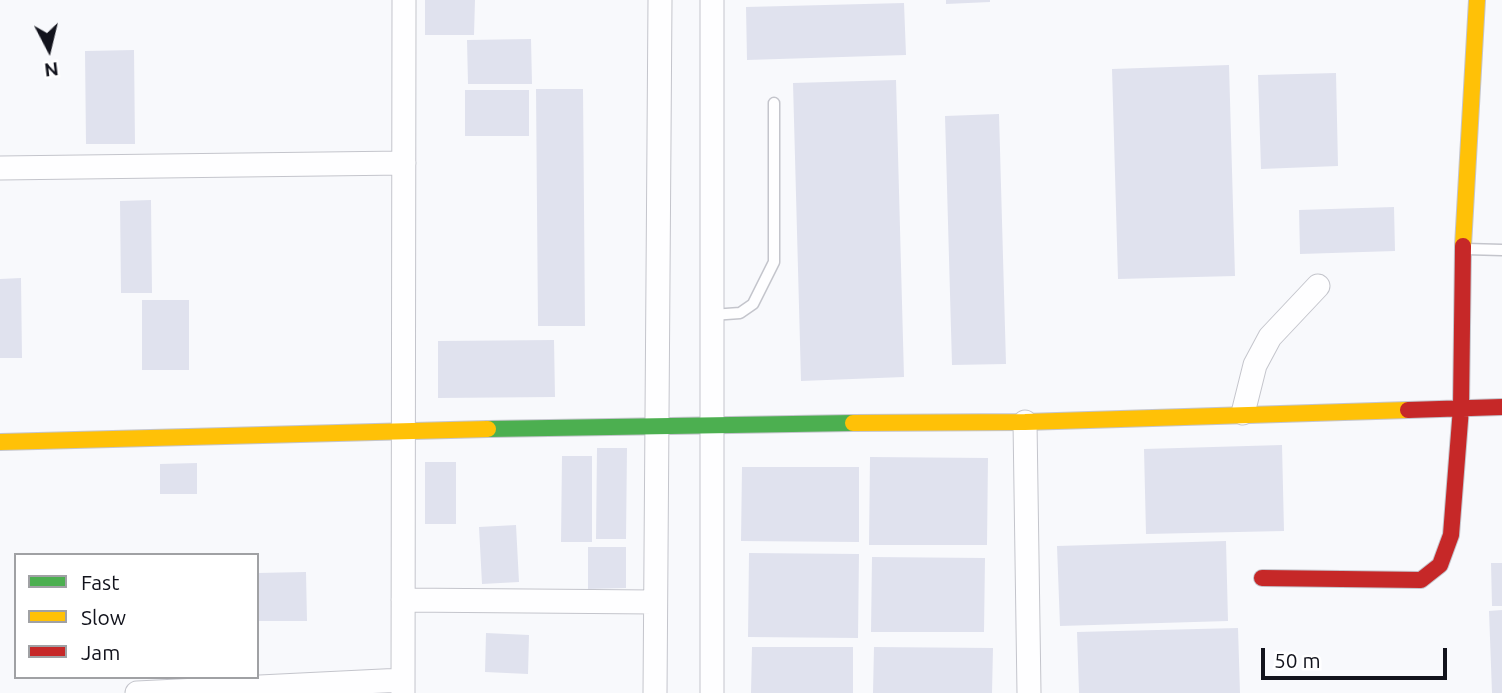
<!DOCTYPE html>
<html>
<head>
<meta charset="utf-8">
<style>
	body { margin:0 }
	#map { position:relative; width:1502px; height:693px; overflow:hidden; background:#f8f9fc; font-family:Ubuntu,sans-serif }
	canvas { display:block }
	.legend { position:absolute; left:14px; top:553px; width:245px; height:126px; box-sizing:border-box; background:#fff; border:2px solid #a0a1a4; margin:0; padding:9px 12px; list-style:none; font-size:21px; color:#12131c }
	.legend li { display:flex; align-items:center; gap:14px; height:35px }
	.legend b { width:35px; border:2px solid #a0a1a4 }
	.north { position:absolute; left:14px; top:14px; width:70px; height:70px; -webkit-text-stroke:5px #fff; paint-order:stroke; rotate:173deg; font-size:19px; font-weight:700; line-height:28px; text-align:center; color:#12131c }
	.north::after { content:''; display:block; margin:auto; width:24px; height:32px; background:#12131c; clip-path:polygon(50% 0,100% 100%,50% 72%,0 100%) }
	.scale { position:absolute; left:1261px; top:648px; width:186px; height:32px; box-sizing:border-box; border:4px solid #12131c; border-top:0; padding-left:9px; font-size:21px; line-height:24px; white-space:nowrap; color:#12131c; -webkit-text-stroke:5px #fff; paint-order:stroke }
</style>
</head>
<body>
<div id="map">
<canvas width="1502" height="693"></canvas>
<ul class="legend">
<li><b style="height:9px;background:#4caf50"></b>Fast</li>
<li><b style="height:9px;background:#ffc107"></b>Slow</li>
<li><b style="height:9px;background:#c62828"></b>Jam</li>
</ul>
<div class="north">N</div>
<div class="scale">50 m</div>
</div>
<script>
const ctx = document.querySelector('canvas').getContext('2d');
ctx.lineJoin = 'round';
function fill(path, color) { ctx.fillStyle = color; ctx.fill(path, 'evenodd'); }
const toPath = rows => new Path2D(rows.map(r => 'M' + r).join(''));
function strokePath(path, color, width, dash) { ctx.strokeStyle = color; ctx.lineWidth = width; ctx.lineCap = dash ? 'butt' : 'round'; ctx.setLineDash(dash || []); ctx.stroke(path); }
fill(toPath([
	[425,0,475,0,474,35,425,35],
	[946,0,990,0,990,2,946,4],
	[904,3,906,55,747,60,746,7],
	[531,39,532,84,468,84,467,40],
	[134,50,135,144,86,144,85,51],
	[1229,65,1235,276,1118,279,1112,69],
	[1336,73,1338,166,1261,169,1258,75],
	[896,80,904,377,801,381,793,83],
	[536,89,583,89,585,326,538,326],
	[465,90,529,90,529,136,465,136],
	[999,114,1006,364,952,365,945,116],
	[151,200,152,293,121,293,120,201],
	[1394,207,1395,251,1300,254,1299,210],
	[21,278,22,358,0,358,0,279],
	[142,300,189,300,189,370,142,370],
	[554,340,555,397,438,398,438,341],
	[1282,445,1284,531,1146,534,1144,449],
	[597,448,627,448,626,539,596,539],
	[562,456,592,456,592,542,561,542],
	[870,457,988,458,987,545,869,545],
	[425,462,456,462,456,524,425,524],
	[197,463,197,494,160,494,160,464],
	[742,467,859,467,859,542,741,541],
	[516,525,519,582,482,584,479,527],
	[1226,541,1228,621,1060,626,1057,546],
	[588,547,626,547,626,588,588,589],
	[749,553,859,554,858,638,748,637],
	[872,557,985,558,984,632,871,632],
	[1491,563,1502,563,1502,606,1492,606],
	[306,572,307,621,259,621,258,573],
	[1502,610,1502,693,1492,693,1489,611],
	[1238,628,1240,693,1079,693,1077,632],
	[486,633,529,635,528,674,485,672],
	[752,647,853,647,853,693,751,693],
	[874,647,993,648,992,693,873,693]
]), '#e0e2ee');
const lane = toPath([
	[1466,249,1502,250],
	[712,315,740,313,753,304,774,262,774,103]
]);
const street = toPath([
	[712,0,712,693],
	[0,168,404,163],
	[1243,413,1255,365,1270,337,1318,286],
	[1025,422,1029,693],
	[403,600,654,602],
	[137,693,403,680],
	[403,693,404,0],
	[655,693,660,0]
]);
const fast = toPath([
	[488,429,853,423]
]);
const slow = toPath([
	[1463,246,1477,0],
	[853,423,1025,422,1408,410],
	[0,442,488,429]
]);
const jam = toPath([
	[1408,410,1502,407],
	[1262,578,1421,580,1440,565,1451,535,1461,408,1463,246]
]);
strokePath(lane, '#c4c5cc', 13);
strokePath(street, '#c4c5cc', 25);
strokePath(fast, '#c4c5cc', 18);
strokePath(slow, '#c4c5cc', 18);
strokePath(jam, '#c4c5cc', 18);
strokePath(lane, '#fefeff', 10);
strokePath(street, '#fefeff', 23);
strokePath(fast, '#4caf50', 16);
strokePath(slow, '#ffc107', 16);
strokePath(jam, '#c62828', 16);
</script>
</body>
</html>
